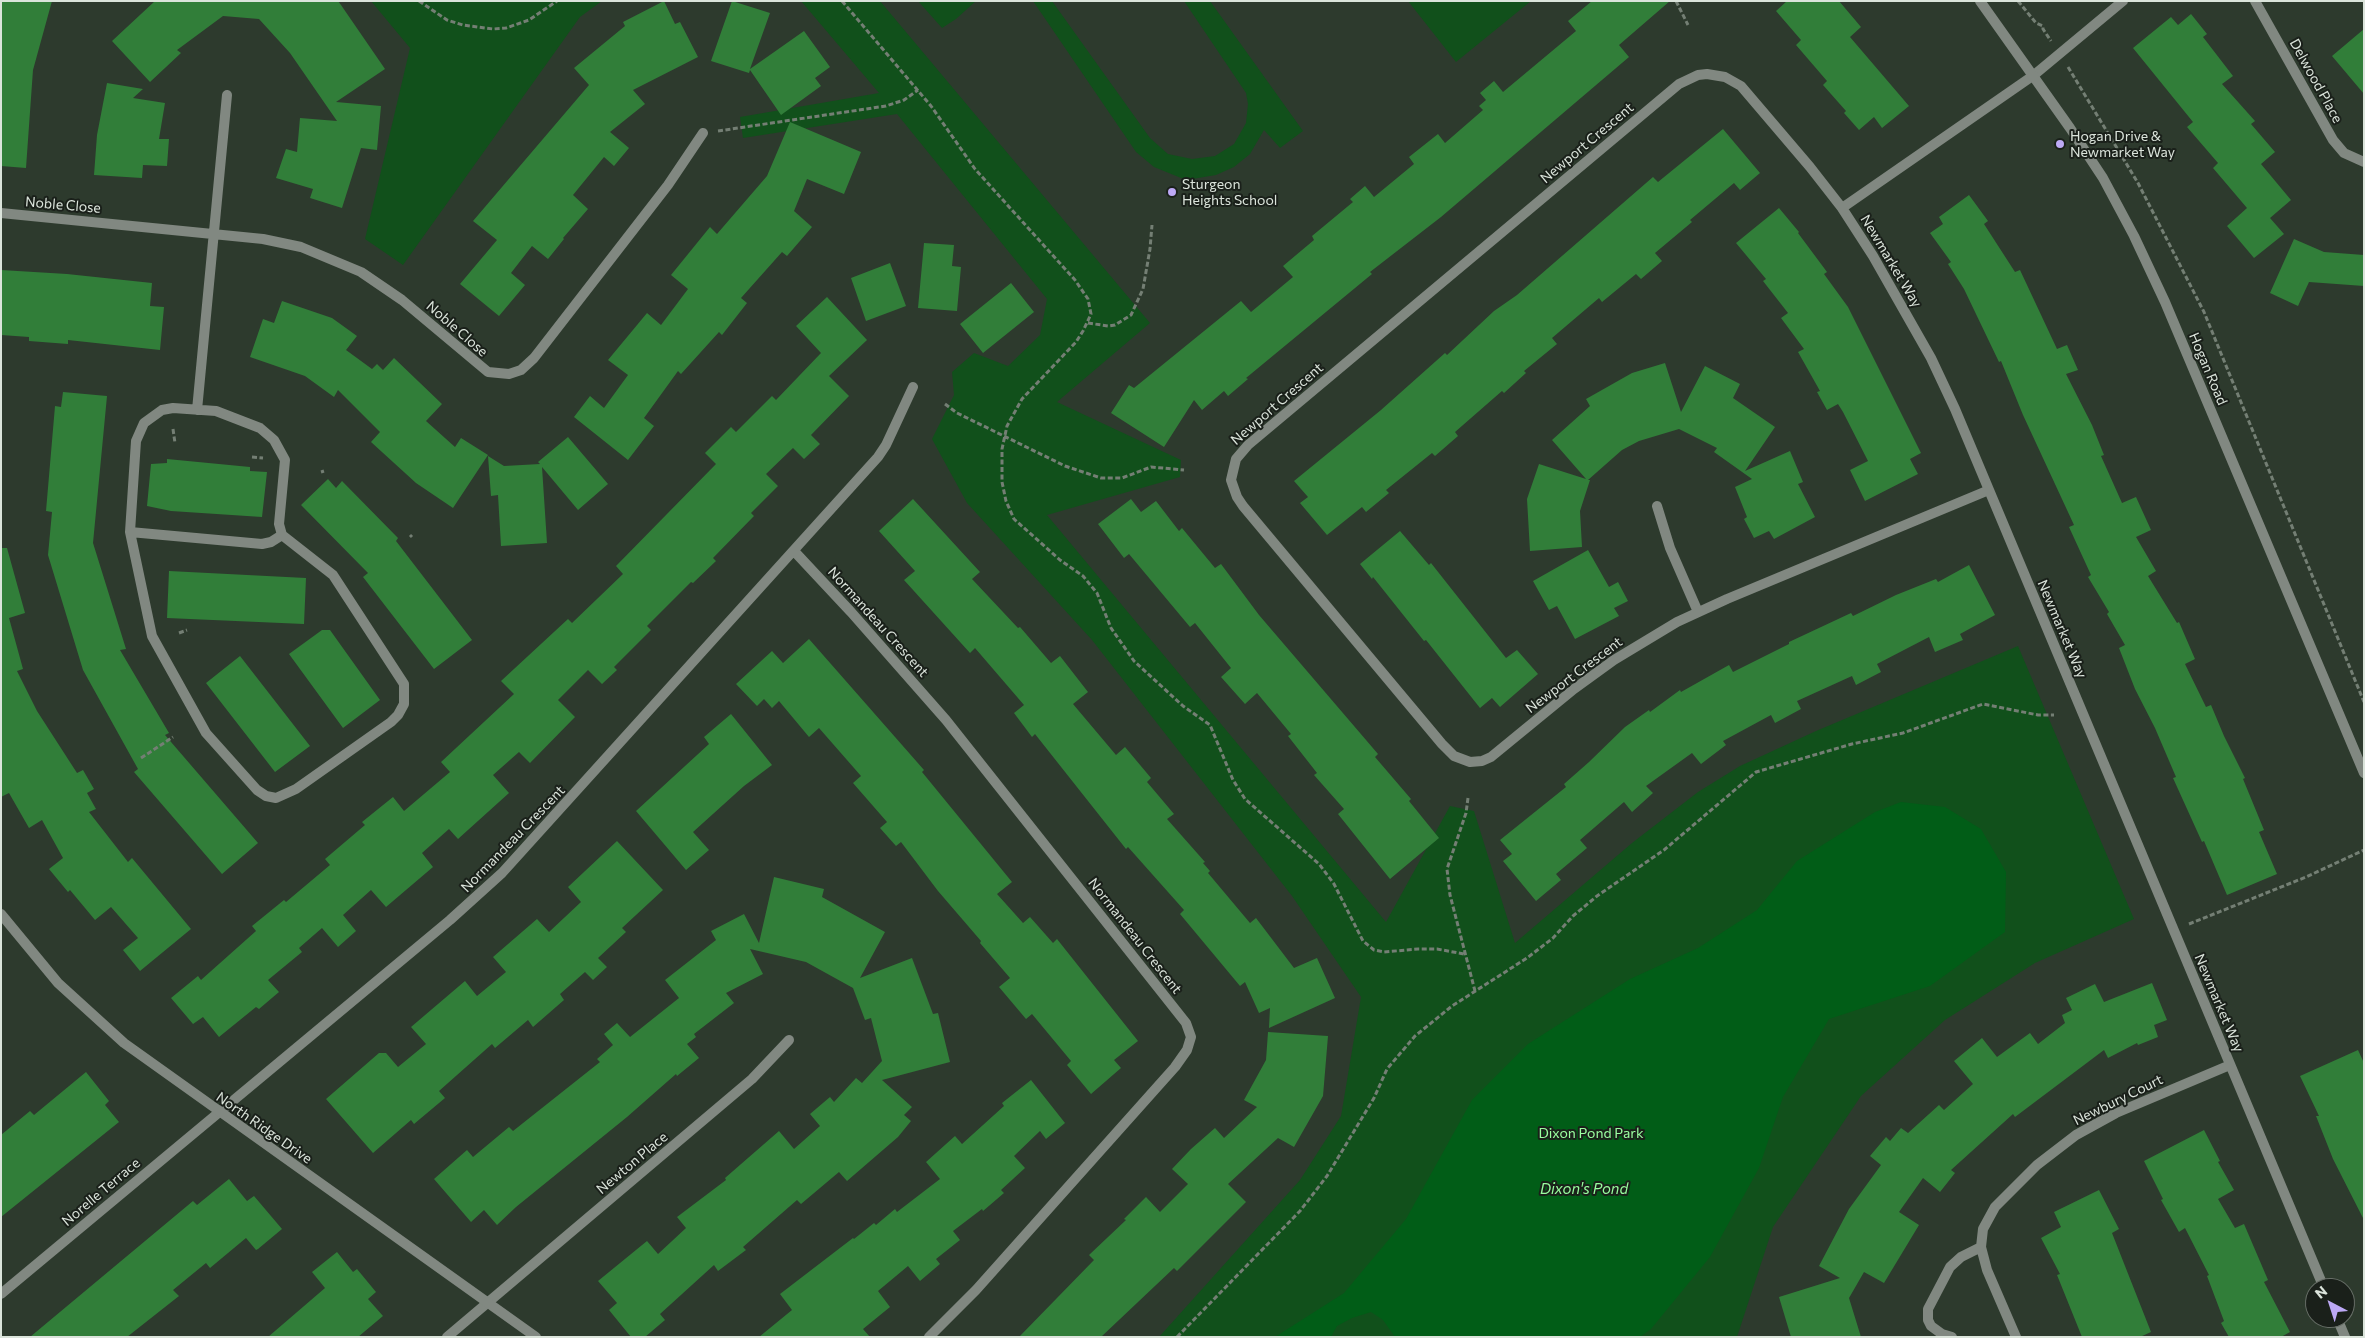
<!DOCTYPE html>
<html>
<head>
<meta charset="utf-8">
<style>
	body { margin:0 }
	#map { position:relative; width:2365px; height:1338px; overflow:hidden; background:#2d3a2d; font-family:Commissioner,sans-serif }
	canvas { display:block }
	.frame { position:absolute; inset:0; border:2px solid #dbe4db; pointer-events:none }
	.north { position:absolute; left:2305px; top:1278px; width:50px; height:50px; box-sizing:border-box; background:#1a201a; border:1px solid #676e67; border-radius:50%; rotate:320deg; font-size:14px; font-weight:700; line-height:20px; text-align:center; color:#dbe4db }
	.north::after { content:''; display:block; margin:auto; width:18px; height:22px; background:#bda9f5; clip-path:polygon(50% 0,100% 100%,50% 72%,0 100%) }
</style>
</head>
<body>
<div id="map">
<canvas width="2365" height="1338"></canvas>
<div class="frame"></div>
<div class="north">N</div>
</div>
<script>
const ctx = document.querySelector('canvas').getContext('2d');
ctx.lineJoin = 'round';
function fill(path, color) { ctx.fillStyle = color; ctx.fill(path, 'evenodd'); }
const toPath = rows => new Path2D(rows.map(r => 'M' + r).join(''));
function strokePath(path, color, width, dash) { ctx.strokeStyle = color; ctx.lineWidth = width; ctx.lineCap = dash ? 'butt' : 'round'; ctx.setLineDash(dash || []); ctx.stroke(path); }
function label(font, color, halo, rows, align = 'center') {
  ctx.font = font + ' Commissioner,sans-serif'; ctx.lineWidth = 4; ctx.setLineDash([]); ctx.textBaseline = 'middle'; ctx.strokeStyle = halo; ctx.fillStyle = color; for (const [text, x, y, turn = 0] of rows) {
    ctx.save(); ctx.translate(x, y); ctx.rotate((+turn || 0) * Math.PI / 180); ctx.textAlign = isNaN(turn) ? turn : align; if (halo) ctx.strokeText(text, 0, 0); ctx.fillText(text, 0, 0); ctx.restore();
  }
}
fill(toPath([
	[371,1,602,1,580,17,403,265,365,239,410,48],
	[801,1,880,1,1150,323,1057,402,1181,460,1180,477,1047,515,1386,922,1450,806,1474,811,1515,943,1632,843,1698,792,1740,766,1816,731,2018,646,2134,919,2035,963,1945,1020,1861,1096,1773,1227,1737,1337,1159,1337,1300,1180,1341,1116,1361,997,1292,896,1092,640,967,503,932,439,954,395,952,372,974,353,1008,366,1040,335,1047,299,897,114,743,138,740,117,879,93],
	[918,1,976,1,956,19,942,28],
	[1033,1,1052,1,1150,138,1168,154,1192,159,1215,156,1234,144,1246,123,1248,104,1246,93,1184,1,1210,1,1303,131,1280,148,1264,130,1250,154,1234,167,1216,175,1186,180,1154,167,1136,152],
	[1408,1,1531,1,1456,62]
]), '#11501b');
fill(toPath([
	[1901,802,1945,807,1981,829,2006,872,2005,932,1930,986,1829,1019,1783,1097,1759,1168,1710,1257,1651,1329,1640,1337,1395,1337,1383,1320,1371,1312,1352,1318,1337,1326,1331,1337,1275,1337,1344,1293,1406,1219,1472,1100,1528,1044,1630,979,1698,948,1757,910,1797,861,1875,812]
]), '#015d17');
fill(toPath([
	[1,1,52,1,33,70,26,168,1,166],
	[155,1,338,1,341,5,385,69,336,102,381,106,377,150,361,148,342,208,310,198,313,189,276,178,286,149,297,152,300,118,337,121,290,53,259,19,223,16,177,50,181,53,150,82,112,41],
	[664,1,675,24,680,22,698,57,633,90,645,104,610,132,629,148,614,166,604,157,573,195,588,209,563,238,564,239,548,259,532,246,511,273,525,285,499,316,460,284,497,240,473,221,589,85,574,68,625,26,623,22],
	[732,1,770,13,750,69,804,31,830,67,815,78,821,86,781,115,750,70,749,73,711,61],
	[1592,1,1670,1,1619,45,1629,57,1441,217,1370,272,1372,274,1246,378,1248,379,1228,396,1224,391,1202,410,1194,400,1164,447,1111,413,1129,385,1134,388,1241,301,1251,312,1293,277,1283,266,1314,240,1312,236,1353,202,1350,199,1365,186,1374,197,1414,164,1409,157,1438,134,1445,143,1483,110,1479,106,1486,100,1480,93,1494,81,1503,92,1576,31,1568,21],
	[1787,1,1839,1,1861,27,1850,37,1909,106,1882,128,1874,117,1859,130,1844,113,1846,111,1823,85,1827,81,1796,45,1801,40,1776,11],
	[2191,14,2207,34,2203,37,2233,76,2222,84,2255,121,2251,124,2275,152,2261,164,2291,200,2270,218,2284,234,2254,258,2227,226,2247,208,2213,168,2218,163,2187,127,2193,122,2133,48,2171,17,2178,25],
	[2364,29,2364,94,2332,56],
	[107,83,143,89,133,98,165,103,159,139,169,139,167,166,143,165,142,178,94,175,97,135],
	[790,122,861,152,844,194,807,179,794,211,812,227,787,256,782,252,741,298,747,303,722,335,719,332,681,374,678,371,644,418,654,426,628,460,574,417,590,396,604,408,628,375,608,360,647,313,661,325,688,289,671,275,710,227,717,234,767,176],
	[1723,129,1760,173,1740,190,1734,183,1690,220,1692,222,1655,253,1662,261,1641,279,1636,274,1602,302,1599,298,1552,338,1557,344,1524,371,1526,373,1504,393,1502,391,1455,432,1458,436,1435,456,1432,453,1386,490,1389,493,1366,512,1362,507,1327,535,1300,503,1308,497,1294,481,1381,410,1445,353,1447,355,1494,311,1517,295,1653,177,1658,182],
	[1969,195,1988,221,1984,224,2015,272,2020,270,2057,349,2067,345,2078,370,2066,374,2092,425,2104,455,2101,456,2122,503,2136,497,2151,530,2136,537,2156,571,2148,576,2177,623,2179,622,2195,659,2185,664,2206,707,2211,705,2224,736,2245,778,2243,779,2264,830,2259,832,2277,874,2227,895,2204,841,2202,842,2173,778,2176,777,2155,728,2135,689,2119,648,2125,645,2107,614,2109,612,2088,577,2091,575,2069,527,2074,525,2023,415,2001,361,1999,362,1964,289,1948,264,1951,262,1930,233,1943,224,1939,217],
	[1779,208,1799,232,1798,233,1827,272,1824,274,1848,307,1921,453,1910,459,1918,474,1865,501,1850,470,1868,461,1843,412,1838,404,1827,410,1817,392,1820,391,1798,352,1804,349,1781,318,1788,313,1763,281,1766,279,1736,243],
	[2294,239,2324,252,2364,255,2364,286,2309,282,2298,306,2270,293],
	[924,243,954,245,952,266,961,267,957,311,918,308],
	[890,263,906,306,866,321,851,278],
	[1,270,67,274,152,283,150,306,164,307,160,350,68,340,68,344,29,341,29,337,1,335],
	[1011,283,1034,312,983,353,960,324],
	[827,297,867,340,829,376,849,396,811,435,820,444,804,459,793,448,766,474,778,486,751,513,754,516,713,558,716,561,693,583,691,582,647,626,651,630,614,667,617,670,602,684,588,670,558,700,575,717,530,763,519,752,493,775,509,793,458,839,449,829,422,853,433,867,386,907,371,890,343,915,356,931,338,947,322,928,299,948,302,952,268,980,279,992,259,1009,256,1007,219,1037,203,1017,193,1024,171,998,198,976,201,980,256,931,252,926,284,900,286,902,330,865,325,859,365,825,362,822,393,797,404,811,450,772,441,762,514,694,501,681,568,619,572,623,623,574,616,566,716,464,705,453,731,427,736,432,772,396,776,400,821,353,796,326],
	[282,301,332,318,357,336,346,350,372,369,377,364,383,370,394,358,442,404,426,421,455,447,461,438,488,455,453,508,416,483,371,442,380,432,338,390,334,397,305,376,250,357,263,319,274,323],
	[1665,363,1681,412,1705,366,1740,384,1733,398,1775,427,1745,471,1790,451,1803,482,1798,484,1815,517,1774,539,1769,531,1754,538,1744,519,1747,517,1735,487,1752,479,1714,452,1717,448,1679,429,1639,441,1622,450,1588,480,1590,480,1580,511,1582,547,1530,551,1527,499,1539,464,1586,479,1552,440,1590,406,1586,399,1632,373],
	[63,392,107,396,93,543,126,649,120,650,169,733,165,735,258,843,222,874,134,772,138,769,83,670,48,555,52,512,46,511,55,406,61,407],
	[568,437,608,484,578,510,542,467,547,543,501,546,498,495,491,496,488,456,504,466,540,464,538,462],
	[167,459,250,467,250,471,267,472,262,517,171,511,147,506,151,464,167,463],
	[328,479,336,488,342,481,398,538,396,541,472,640,434,669,363,577,368,573,301,505],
	[913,499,980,572,972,579,1018,628,1020,627,1051,663,1060,656,1088,692,1073,704,1116,755,1125,747,1151,778,1147,782,1174,814,1167,819,1205,862,1203,863,1210,871,1208,873,1250,923,1256,918,1294,968,1317,958,1335,998,1269,1028,1270,1008,1259,1013,1245,982,1240,986,1180,914,1184,910,1128,847,1126,849,1035,734,1032,737,1014,713,1024,705,975,648,970,653,904,580,915,571,879,531],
	[1131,499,1141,512,1156,501,1179,531,1182,528,1215,568,1221,564,1259,615,1378,754,1375,757,1411,799,1409,801,1439,838,1390,879,1338,814,1344,809,1314,775,1317,773,1288,736,1291,734,1257,693,1245,704,1221,677,1231,668,1195,623,1190,627,1129,554,1124,558,1098,524],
	[1400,531,1429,565,1431,563,1506,658,1517,650,1538,674,1500,707,1492,698,1480,708,1426,640,1424,641,1373,577,1372,579,1360,564],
	[1,548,7,548,25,613,9,618,23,669,17,671,37,711,77,773,83,770,94,789,87,793,96,809,89,812,128,862,132,858,191,929,140,971,123,950,138,938,111,907,95,920,70,890,68,892,49,869,63,858,42,820,29,828,9,793,1,797],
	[1588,550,1609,587,1618,582,1628,601,1614,608,1619,616,1575,639,1557,606,1549,610,1533,581],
	[1969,565,1995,615,1960,634,1963,640,1935,652,1929,637,1877,664,1881,672,1856,685,1852,676,1797,701,1801,709,1775,723,1771,715,1723,741,1726,745,1701,764,1692,753,1646,786,1653,793,1632,812,1624,802,1580,840,1587,848,1556,874,1561,880,1536,901,1503,861,1512,854,1500,840,1566,787,1564,784,1589,762,1625,727,1649,710,1650,712,1680,690,1681,692,1729,665,1733,672,1789,644,1789,642,1851,613,1853,616,1896,595,1936,579,1938,582],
	[169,571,306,578,304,624,167,618],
	[322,630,330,630,380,700,343,728,289,654],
	[809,639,924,770,922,772,1012,882,997,894,1023,923,1030,917,1053,943,1057,939,1138,1041,1114,1060,1121,1068,1091,1094,1067,1065,1071,1061,1032,1014,1026,1019,999,987,1010,978,980,943,981,941,938,891,901,842,896,846,880,828,887,822,853,783,861,776,819,728,809,737,779,701,772,708,764,699,757,706,736,684,772,651,783,663],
	[240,656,310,746,275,772,206,683],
	[731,714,772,765,744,786,693,832,709,850,686,870,636,811,709,744,704,737],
	[617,841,663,890,622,928,626,932,598,958,607,967,593,980,585,972,560,994,564,1000,533,1027,528,1020,495,1048,492,1044,439,1091,445,1098,414,1124,411,1120,373,1153,326,1099,379,1053,386,1053,398,1067,426,1044,411,1027,465,981,477,996,506,972,493,957,537,919,549,932,581,902,568,887],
	[774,877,824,889,822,897,885,932,860,978,912,958,933,1014,938,1013,950,1062,882,1080,912,1107,904,1115,911,1121,898,1137,847,1181,839,1172,801,1204,797,1200,743,1247,746,1250,718,1271,714,1265,660,1314,665,1320,645,1337,631,1337,609,1310,617,1303,598,1281,647,1241,658,1254,686,1228,677,1217,726,1180,725,1178,779,1131,794,1149,820,1126,810,1114,830,1097,834,1102,856,1078,862,1083,882,1061,871,1018,865,1020,853,988,806,962,750,949,763,974,726,993,734,1003,694,1034,696,1037,687,1044,699,1058,677,1076,676,1074,627,1117,516,1207,497,1225,484,1210,471,1222,434,1179,467,1150,473,1157,509,1127,513,1131,600,1062,597,1059,613,1045,604,1034,617,1023,630,1037,679,998,665,980,716,940,711,931,744,914,759,943],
	[2152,983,2167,1020,2154,1025,2158,1037,2138,1045,2137,1043,2108,1058,2104,1050,2015,1117,2013,1114,1951,1170,1955,1173,1940,1192,1923,1178,1899,1212,1919,1225,1884,1283,1864,1272,1849,1298,1861,1337,1791,1337,1779,1297,1840,1278,1819,1266,1849,1209,1881,1165,1870,1156,1886,1137,1890,1141,1901,1128,1908,1133,1939,1105,1944,1110,1973,1084,1954,1061,1982,1038,1997,1057,2030,1033,2038,1044,2065,1023,2062,1015,2072,1010,2066,998,2095,984,2104,1002],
	[1268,1032,1328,1036,1323,1096,1294,1147,1278,1138,1228,1184,1246,1202,1177,1271,1174,1268,1101,1337,1019,1337,1094,1260,1089,1255,1126,1220,1124,1219,1146,1197,1160,1212,1188,1184,1172,1169,1191,1149,1215,1128,1224,1138,1257,1107,1244,1100,1266,1060],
	[2358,1050,2364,1063,2364,1220,2333,1159,2316,1116,2319,1116,2300,1076],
	[86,1072,109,1101,105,1105,119,1122,1,1217,1,1135,30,1111,34,1115],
	[1031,1080,1065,1123,1046,1139,1040,1131,1014,1156,1025,1168,1001,1190,1004,1193,983,1211,982,1209,953,1231,960,1240,936,1259,940,1264,920,1281,908,1266,878,1291,890,1307,863,1329,870,1337,759,1337,792,1310,780,1294,853,1238,854,1239,874,1223,876,1225,895,1209,897,1212,940,1179,926,1162,955,1136,962,1144,1004,1106,1002,1103],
	[2204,1130,2220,1161,2218,1162,2234,1190,2218,1199,2235,1228,2244,1224,2268,1280,2264,1282,2290,1332,2281,1337,2229,1337,2221,1323,2224,1321,2207,1276,2209,1275,2185,1228,2179,1232,2161,1200,2163,1199,2144,1161],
	[229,1179,247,1201,254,1196,282,1229,258,1249,256,1250,246,1238,210,1268,206,1263,173,1290,179,1296,127,1337,30,1337,193,1201,197,1205],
	[2099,1190,2119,1229,2112,1233,2151,1332,2140,1337,2082,1337,2057,1275,2060,1274,2041,1238,2061,1227,2054,1212],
	[337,1252,353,1272,357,1269,376,1292,368,1299,383,1316,358,1337,268,1337,325,1288,312,1272]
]), '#317e39');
strokePath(toPath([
	[419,1,447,20,463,25,493,29,506,28,529,20,557,1],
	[842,1,931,106,975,169,1075,280,1088,299,1091,314,1083,331,1076,342,1022,399,1007,426,1002,449,1002,482,1006,501,1014,519,1060,560,1083,576,1097,593,1111,628,1134,661,1183,706,1210,725,1233,780,1245,799,1319,864,1334,884,1363,941,1374,950,1384,952,1418,949,1437,949,1464,954],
	[1676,1,1688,25],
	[2018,1,2036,23,2043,26,2043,29,2051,41],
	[2068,67,2138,183,2204,312,2364,702],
	[718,131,886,106,904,100,918,90],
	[1088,323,1108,326,1115,325,1131,315,1143,289,1150,249,1152,225],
	[945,404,957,413,1065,466,1101,478,1122,478,1151,467,1184,470],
	[173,429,175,443],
	[252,457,263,458],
	[321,472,324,471],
	[410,535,412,537],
	[179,633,187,630],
	[141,758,173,737],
	[1468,798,1466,813,1447,869,1450,895,1475,991],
	[2189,924,2306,877,2364,850],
	[1177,1337,1300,1211,1327,1176,1374,1098,1387,1069,1415,1036,1452,1006,1527,958,1553,938,1573,916,1597,896,1664,850,1756,772,1852,744,1903,733,1983,704,2038,715,2054,715]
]), '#747f74', 3, [5, 2.5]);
strokePath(toPath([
	[2255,1,2333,140,2344,153,2364,162],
	[1842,208,2034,75,2123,1],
	[1,213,263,239,301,247,361,272,402,300,488,372,509,374,521,370,534,358,668,185,703,133],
	[173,408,216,411,260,428,274,440,285,460,279,524,282,535,333,575,404,684,404,704,398,715,391,722,296,789,276,798,266,796,257,790,206,733,152,636,130,532,136,441,144,423,162,410,173,408],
	[197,410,227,95],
	[1989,490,1727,599,1677,622,1614,660,1574,689,1491,757,1482,761,1470,762,1454,756,1442,744,1243,506,1237,497,1231,480,1236,459,1248,445,1679,84,1698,75,1707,74,1725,77,1741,86,1810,167,1842,208,1873,256,1931,358,1955,409,2324,1288],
	[1657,506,1670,548,1698,612],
	[130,532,262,544,271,542,282,535],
	[794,551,851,612,946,720,1186,1023,1191,1037,1187,1050,1175,1067,976,1290,929,1337],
	[1,1294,450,920,502,873,878,457,886,445,913,387],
	[2337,1318,2345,1337],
	[447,1337,752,1079,789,1040],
	[1952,1337,1942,1334,1931,1326,1928,1320,1928,1309,1950,1267,1961,1257,1981,1247],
	[2016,1337,1987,1270,1981,1247,1983,1229,1995,1207,2037,1165,2076,1135,2116,1113,2230,1065]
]), '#818881', 10);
strokePath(toPath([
	[1980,1,2070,128,2103,178,2134,236,2165,302,2364,773],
	[1,914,58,983,124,1043,536,1337]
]), '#818881', 10);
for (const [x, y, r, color] of [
	[2060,144,5,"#bda9f5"],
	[1172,192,5,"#bda9f5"]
]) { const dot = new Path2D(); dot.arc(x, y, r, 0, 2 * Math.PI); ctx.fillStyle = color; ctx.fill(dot); strokePath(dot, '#1a201a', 2); }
label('14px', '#dbe4db', '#1a201a', [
	["Delwood Place",2316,81,61],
	["Newport Crescent",1587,143,-40],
	["Noble Close",63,205,5],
	["Newmarket Way",1891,261,59],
	["Noble Close",457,329,41],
	["Hogan Road",2208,369,67],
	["Newport Crescent",1277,404,-41],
	["Normandeau Crescent",878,622,48],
	["Newmarket Way",2062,629,67],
	["Newport Crescent",1574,675,-37],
	["Normandeau Crescent",513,839,-46],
	["Normandeau Crescent",1135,936,52],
	["Newmarket Way",2219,1003,67],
	["Newbury Court",2118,1100,-26],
	["North Ridge Drive",264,1128,35],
	["Newton Place",632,1163,-40],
	["Norelle Terrace",101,1192,-40]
]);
label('14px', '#dbe4db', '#1a201a', [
	["Hogan Drive &",2070,136],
	["Newmarket Way",2070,152],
	["Sturgeon",1182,184],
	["Heights School",1182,200]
], 'left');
label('14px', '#9afea0', '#1a201a', [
	["Dixon Pond Park",1591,1133]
]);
label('italic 15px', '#98fc9e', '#1a201a', [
	["Dixon's Pond",1584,1189]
]);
</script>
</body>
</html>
